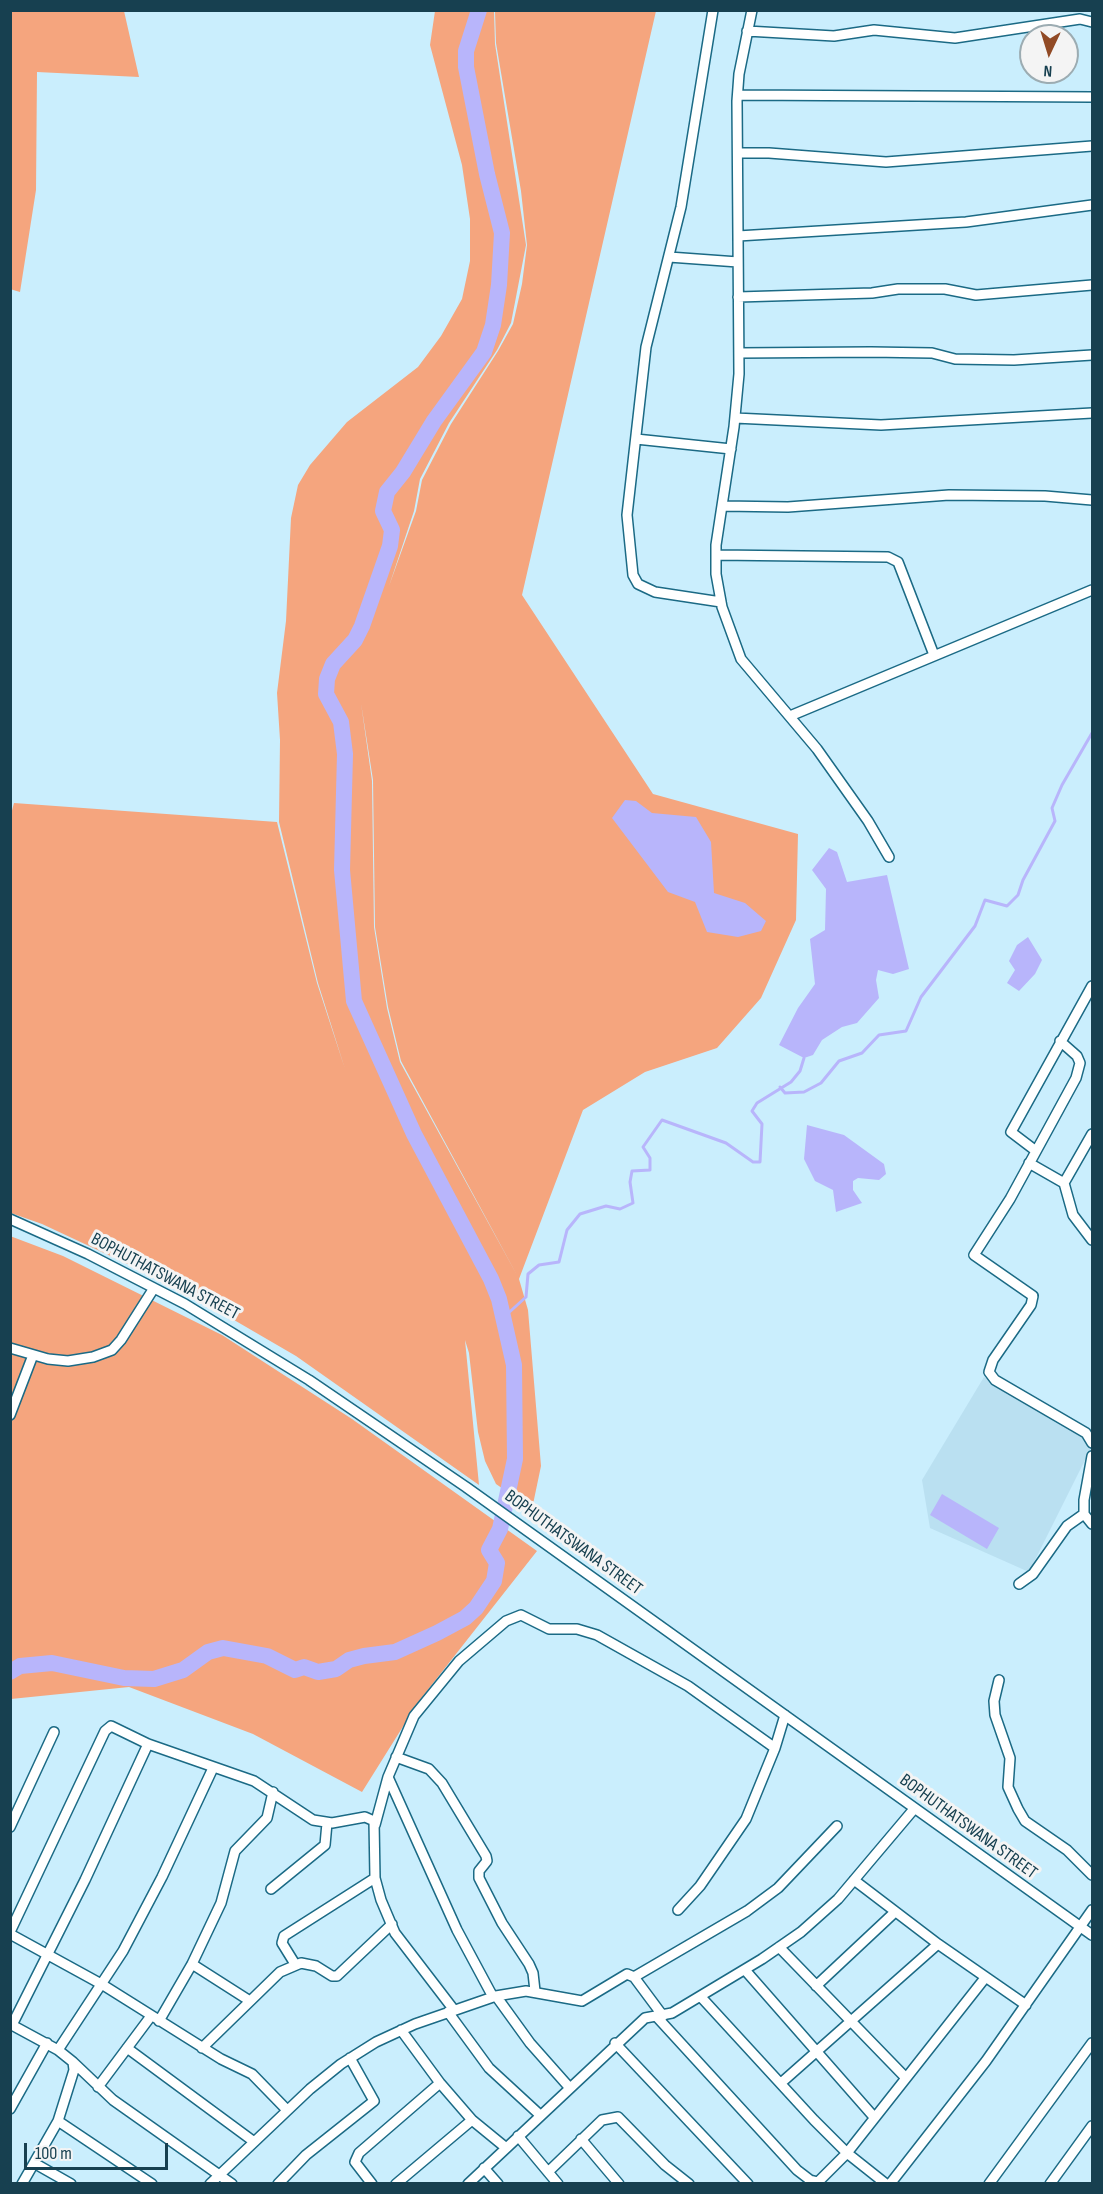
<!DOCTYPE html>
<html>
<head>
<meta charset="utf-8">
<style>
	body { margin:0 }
	#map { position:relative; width:1103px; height:2194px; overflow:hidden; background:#caeefd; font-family:"Sofia Sans Condensed",sans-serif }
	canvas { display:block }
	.frame { position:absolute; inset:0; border:12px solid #174050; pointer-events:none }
	.north { position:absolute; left:1019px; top:24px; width:60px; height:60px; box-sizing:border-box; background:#f4f4f4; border:2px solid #9cacb2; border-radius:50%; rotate:184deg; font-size:16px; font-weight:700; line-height:24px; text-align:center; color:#174050 }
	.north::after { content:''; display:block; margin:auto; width:21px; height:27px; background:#914a25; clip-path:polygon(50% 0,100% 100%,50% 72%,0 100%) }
	.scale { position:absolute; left:24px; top:2143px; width:144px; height:27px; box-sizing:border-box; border:3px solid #174050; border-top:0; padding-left:8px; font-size:18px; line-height:21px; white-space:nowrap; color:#174050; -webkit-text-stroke:4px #f4f4f4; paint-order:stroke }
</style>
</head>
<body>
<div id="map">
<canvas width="1103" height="2194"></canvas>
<div class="frame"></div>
<div class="north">N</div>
<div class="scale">100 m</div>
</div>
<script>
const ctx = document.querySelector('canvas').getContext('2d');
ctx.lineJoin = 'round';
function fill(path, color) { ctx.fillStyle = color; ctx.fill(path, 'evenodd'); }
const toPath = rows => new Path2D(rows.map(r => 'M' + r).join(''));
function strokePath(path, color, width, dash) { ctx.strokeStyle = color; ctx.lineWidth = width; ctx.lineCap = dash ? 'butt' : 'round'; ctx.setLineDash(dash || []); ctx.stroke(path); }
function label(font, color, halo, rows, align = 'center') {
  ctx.font = font + ' "Sofia Sans Condensed",sans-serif'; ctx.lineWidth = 6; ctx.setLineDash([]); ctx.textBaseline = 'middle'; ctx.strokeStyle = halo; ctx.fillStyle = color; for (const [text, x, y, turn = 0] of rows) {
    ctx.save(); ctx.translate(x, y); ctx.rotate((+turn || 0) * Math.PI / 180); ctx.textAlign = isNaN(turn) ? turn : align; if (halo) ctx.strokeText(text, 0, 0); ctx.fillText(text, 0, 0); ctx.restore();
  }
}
fill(toPath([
	[984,1377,1092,1438,1092,1446,1029,1572,930,1528,922,1480]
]), '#bae0f1');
fill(toPath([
	[11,10,124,11,139,77,37,72,36,190,20,292,10,289],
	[435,11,494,11,495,44,526,245,511,323,497,350,449,423,420,479,414,511,389,586,416,511,422,480,451,424,498,351,513,324,522,284,527,245,521,191,496,43,495,11,656,11,522,595,653,794,798,834,796,920,761,998,717,1048,645,1072,583,1110,519,1279,528,1310,541,1466,532,1509,496,1484,485,1461,478,1432,469,1353,465,1340,479,1485,296,1356,179,1288,42,1224,11,1213,10,818,14,803,277,822,317,983,345,1069,318,983,279,822,280,740,277,693,286,621,291,518,298,485,310,465,347,422,418,367,441,336,462,299,470,261,470,219,462,165,430,45],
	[361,703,373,780,375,927,388,1007,401,1061,518,1277,400,1062,387,1008,374,927,372,781],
	[10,1236,63,1256,222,1335,352,1419,537,1551,419,1701,362,1792,253,1734,129,1687,11,1699]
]), '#f5a57e');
fill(toPath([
	[625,800,636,801,652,813,696,817,711,842,714,893,745,903,766,921,761,931,738,937,707,932,695,902,668,892,612,818],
	[829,848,837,852,847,882,887,875,909,969,893,974,878,970,876,980,879,998,857,1023,842,1027,822,1040,813,1055,804,1058,779,1045,798,1008,815,984,810,939,825,930,826,889,812,870],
	[1028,937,1042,960,1035,974,1019,991,1007,983,1015,970,1009,961,1017,945],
	[807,1125,844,1135,884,1164,886,1174,879,1180,858,1178,853,1181,853,1190,862,1203,836,1212,833,1190,815,1181,804,1159],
	[942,1494,999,1528,987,1549,930,1515]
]), '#b8b5fb');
strokePath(toPath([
	[780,1087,785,1093,804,1092,821,1083,839,1061,862,1053,879,1035,906,1031,921,997,975,926,985,900,1007,906,1018,895,1023,880,1055,821,1052,808,1062,785,1092,733],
	[504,1317,526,1297,528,1274,539,1265,559,1262,567,1230,580,1214,606,1206,620,1209,633,1203,630,1182,632,1171,650,1170,650,1158,643,1147,662,1120,726,1143,753,1162,760,1162,762,1124,752,1111,757,1103,791,1082,800,1071,804,1058]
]), '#b8b5fb', 3);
strokePath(toPath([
	[10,1672,20,1666,52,1663,124,1678,154,1679,183,1670,208,1652,223,1648,267,1656,295,1670,304,1667,318,1672,336,1669,349,1660,364,1656,395,1652,437,1633,465,1618,476,1608,494,1581,497,1563,489,1550,500,1529,515,1459,514,1365,499,1299,491,1279,414,1134,354,1001,342,870,345,754,341,722,326,694,327,679,333,664,355,640,362,626,390,546,392,530,383,511,387,492,403,472,434,421,484,352,493,325,499,285,502,233,487,174,466,67,466,51,479,10]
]), '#b8b5fb', 16);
const street = toPath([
	[713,10,681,207,646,347,627,515,633,575,638,584,655,592,721,602],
	[752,10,739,74,737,101,739,374,734,427,716,545,716,574,722,607,741,659,817,749,868,821,889,857],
	[747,31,834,36,874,30,955,38,1080,19,1092,22],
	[738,95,1092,97],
	[738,153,769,153,886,162,1092,146],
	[738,236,966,222,1092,205],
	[669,257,738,262],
	[738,297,872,293,898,289,945,289,976,295,1092,285],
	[739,353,871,352,932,353,955,359,1014,360,1092,355],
	[735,418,881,425,1092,413],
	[636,439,731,449],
	[723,506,788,507,949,495,1045,496,1092,500],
	[716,555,888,557,898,562,934,655],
	[790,716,1092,590],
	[1060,1041,1077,1056,1080,1063,1076,1078,1010,1199,974,1255,1033,1296,1031,1305,993,1360,989,1372,995,1380,1086,1433,1092,1443],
	[1092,1134,1064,1183,1073,1215,1092,1240],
	[1036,1151,1011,1132,1092,986],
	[1029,1163,1064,1183],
	[10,1219,88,1254,185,1304,309,1380,466,1487,1092,1935],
	[10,1348,48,1359,68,1361,93,1357,112,1350,121,1340,154,1288],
	[10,1415,33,1355],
	[1092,1456,1084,1500,1084,1514,1092,1524],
	[1019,1584,1033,1574,1067,1526,1084,1514],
	[999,1680,994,1701,995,1715,1010,1758,1008,1787,1018,1809,1025,1821,1067,1850,1092,1875],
	[396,1757,429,1769,442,1783,486,1856,487,1861,479,1871,479,1878,502,1923,529,1964,533,1973,535,1991],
	[388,1777,457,1930,493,1997],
	[375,1825,388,1777,414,1716,459,1661,506,1621,521,1615,549,1629,577,1629,597,1635,688,1686,775,1748],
	[10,1827,54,1732],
	[854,1880,938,1944,1026,2005],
	[271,1889,325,1845,327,1823],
	[678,1910,700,1886,746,1819,775,1748,785,1715],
	[10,1932,105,1731,111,1726,148,1744,254,1781,313,1820,332,1823,365,1817,374,1821,375,1878,381,1900,395,1933,454,2010],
	[10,1934,103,1985,221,2059,252,2074,287,2110],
	[779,1947,906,2078],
	[192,1964,250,2001],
	[295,1964,282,1943,284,1936,375,1878],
	[745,1970,874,2117],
	[634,1977,747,1911,778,1888,837,1826],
	[816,1986,895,1912],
	[496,1996,530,2043,569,2087],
	[701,1997,814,2120,847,2153,886,2184],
	[448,2012,489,2068,540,2115],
	[656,2016,797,2170,810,2180,818,2182,847,2153,985,1978],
	[159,2021,192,1964,221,1903,235,1851,267,1818,273,1792],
	[10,2024,58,2050,73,2062,74,2070,58,2121,22,2184],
	[12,2025,85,1880,148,1744],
	[401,2030,440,2083,472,2120,505,2147],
	[615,2043,748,2184],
	[127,2048,253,2141],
	[202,2048,280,1972,301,1963,316,1966,332,1976,337,1976,392,1924],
	[58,2050,123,1951,162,1877,213,1768],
	[73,2062,113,2100,232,2184],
	[781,2083,938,1944],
	[98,2087,151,2016],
	[10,2109,47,2043],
	[58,2121,152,2184],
	[518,2136,558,2184],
	[581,2139,619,2184],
	[34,2163,71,2184],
	[484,2168,498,2184],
	[548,2172,602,2120,618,2117,665,2165,689,2184],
	[210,2184,310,2089,341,2064,376,2042,415,2024,496,1996,526,1991,582,2001,627,1974,634,1977,663,2016],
	[278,2184,306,2155,374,2101,350,2058],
	[372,2184,355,2162,359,2153,440,2083],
	[396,2184,472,2120],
	[468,2184,645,2018,672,2013,762,1959,801,1932,838,1899,914,1809],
	[890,2184,986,2061,1092,1910],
	[989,2184,1092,2043],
	[1050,2184,1092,2126]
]);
strokePath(street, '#1b6a85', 12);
strokePath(street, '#fff', 9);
label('18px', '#174050', '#f4f4f4', [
	["BOPHUTHATSWANA STREET",165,1277,28],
	["BOPHUTHATSWANA STREET",573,1543,36],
	["BOPHUTHATSWANA STREET",968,1827,36]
]);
</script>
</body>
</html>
